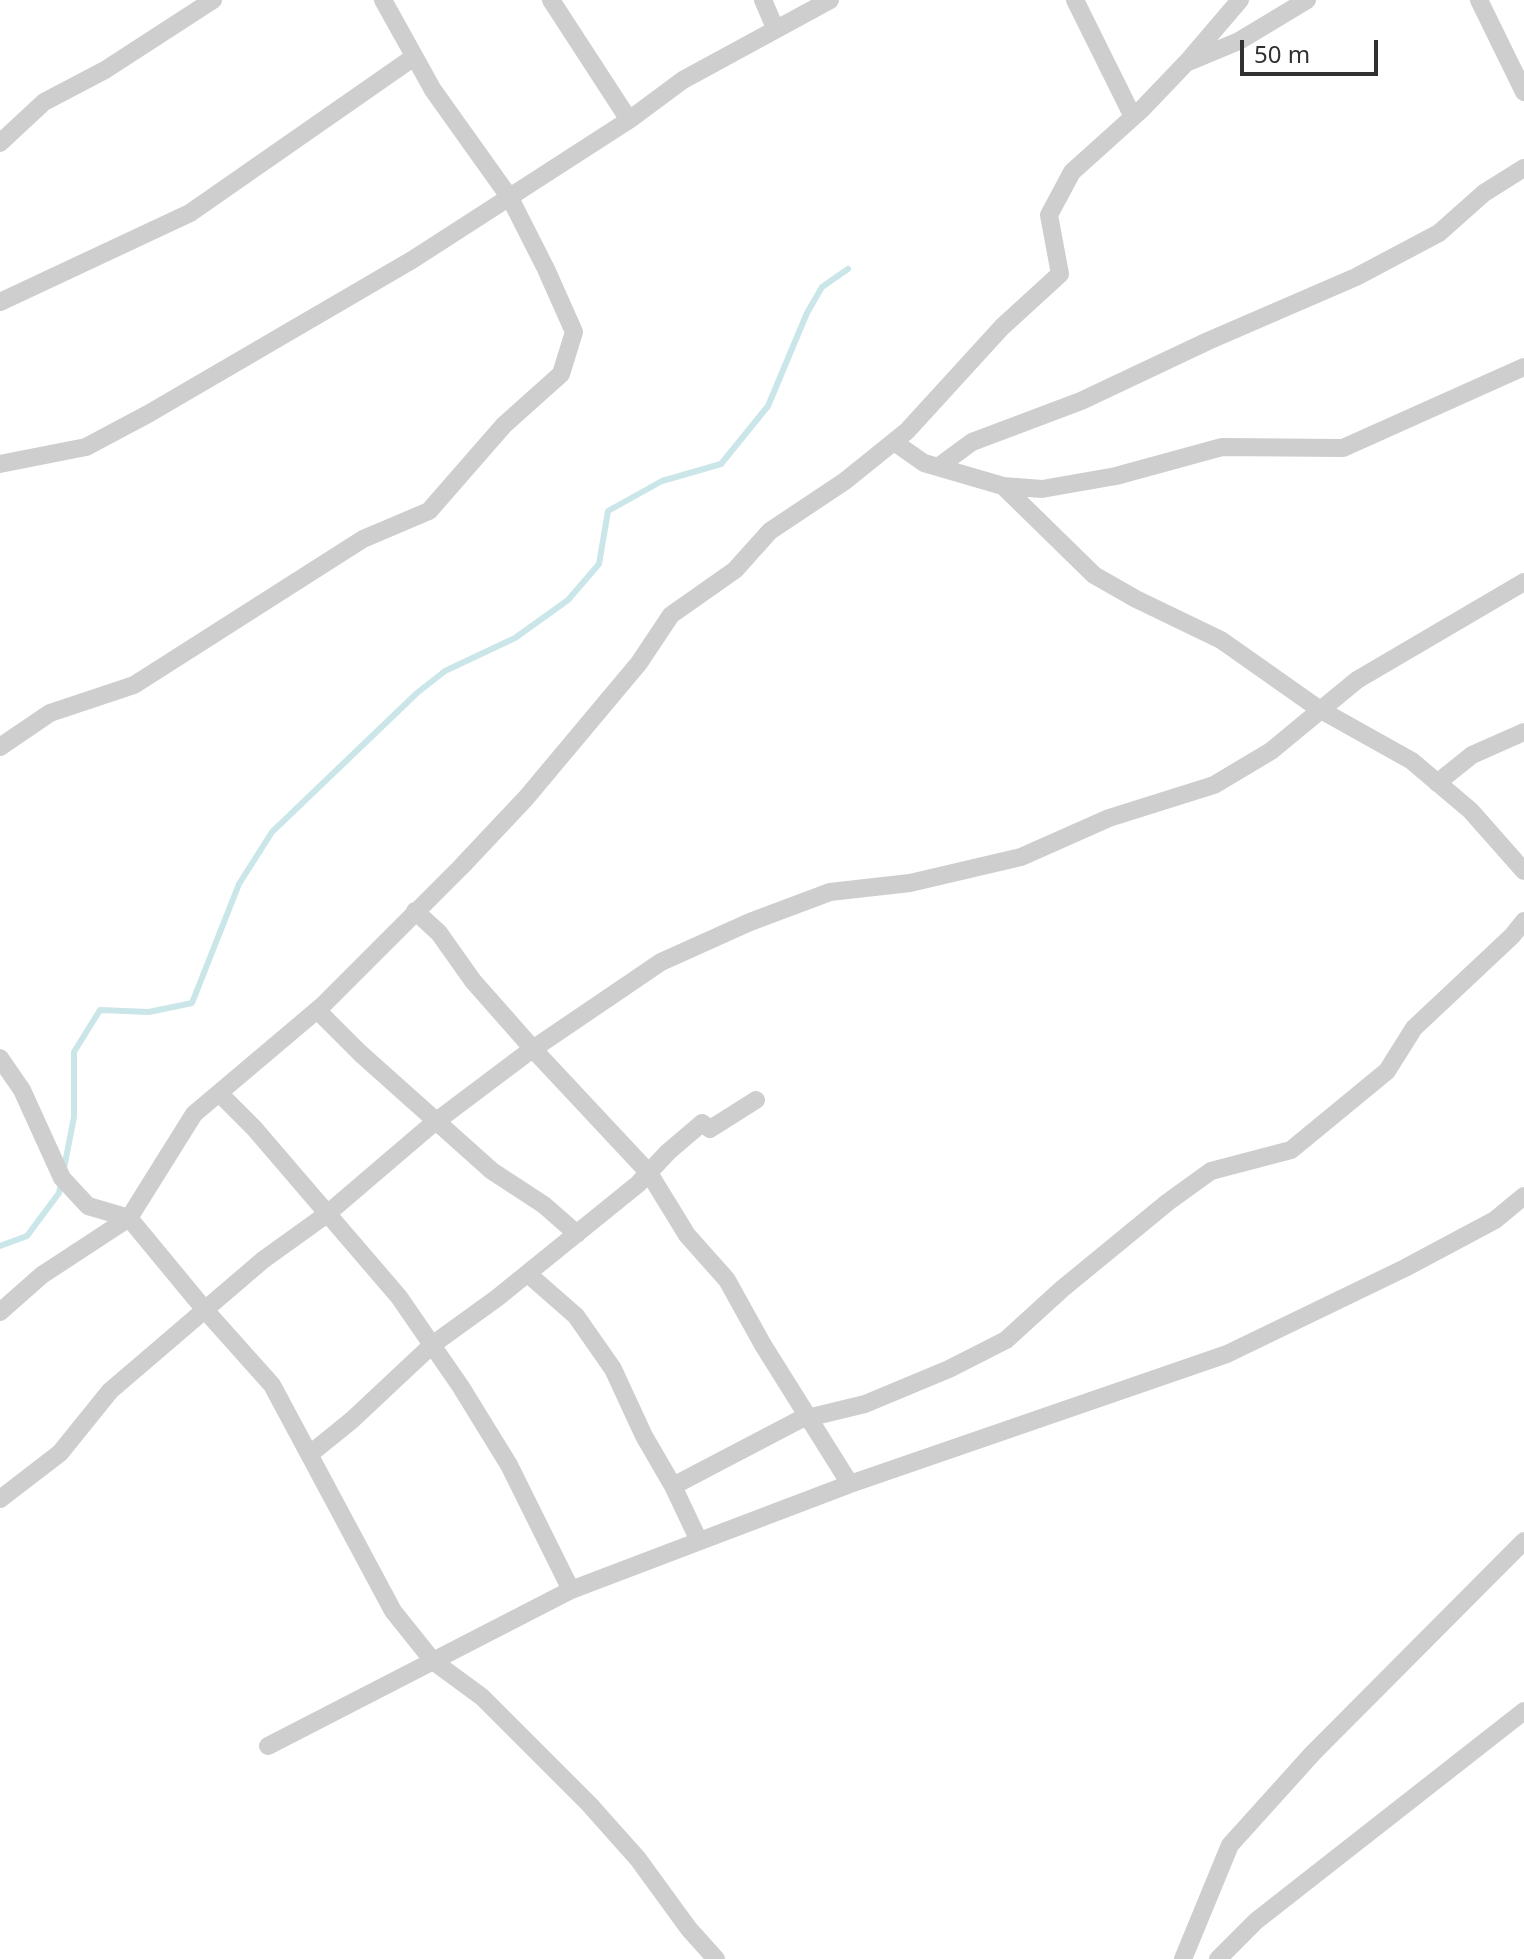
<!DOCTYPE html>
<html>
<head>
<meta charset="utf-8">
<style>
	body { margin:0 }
	#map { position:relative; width:1524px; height:1959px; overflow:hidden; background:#fff; font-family:"Noto Sans",sans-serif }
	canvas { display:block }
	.scale { position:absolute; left:1240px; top:40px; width:138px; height:36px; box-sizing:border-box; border:4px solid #313131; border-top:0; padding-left:10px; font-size:24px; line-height:28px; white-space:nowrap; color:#313131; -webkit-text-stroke:6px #fff; paint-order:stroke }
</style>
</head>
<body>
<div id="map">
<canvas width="1524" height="1959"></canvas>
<div class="scale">50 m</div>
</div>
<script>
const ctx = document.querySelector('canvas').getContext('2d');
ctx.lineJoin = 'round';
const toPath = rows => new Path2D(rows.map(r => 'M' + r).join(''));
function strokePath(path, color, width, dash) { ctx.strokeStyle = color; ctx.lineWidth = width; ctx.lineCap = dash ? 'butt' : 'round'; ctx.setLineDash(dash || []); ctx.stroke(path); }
strokePath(toPath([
	[64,1168,74,1117,74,1052,100,1010,149,1012,192,1003,239,884,272,832,417,693,445,671,515,638,568,600,599,564,608,511,662,481,721,464,768,406,807,313,822,287,848,269],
	[0,1246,27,1236,59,1193,61,1183]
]), '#cae6e9', 6);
strokePath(toPath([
	[551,0,629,120],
	[763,0,775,28],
	[1075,0,1133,117],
	[1479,0,1524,92],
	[1187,62,1240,0],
	[0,143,44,102,105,70,213,0],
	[0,302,190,213,414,57],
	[894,442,924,463,1003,486,1042,489,1116,476,1222,447,1343,448,1524,367],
	[0,464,86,447,148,414,412,260,629,120,683,80,830,0],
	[938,467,972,442,1081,401,1208,341,1356,277,1439,233,1484,193,1524,168],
	[1003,486,1094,575,1136,599,1221,640,1319,709,1412,761,1470,810,1524,871],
	[0,747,50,713,134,685,363,539,429,511,504,425,561,374,574,332,546,269,510,198,433,90,383,0],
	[1437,783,1472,755,1524,732],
	[415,911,439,933,473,981,533,1049,649,1173,687,1235,727,1280,763,1345,850,1484],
	[317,1010,360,1053,492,1171,544,1205,577,1234],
	[0,1058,22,1090,62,1178,88,1206,129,1218,205,1310,272,1385,393,1611,433,1661,482,1697,589,1804,638,1859,689,1929,716,1959],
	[219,1093,254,1128,399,1297,461,1387,509,1465,571,1590],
	[528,1274,576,1316,613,1369,644,1436,673,1486,699,1541],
	[0,1312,42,1275,129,1218,194,1114,323,1005,461,867,526,798,639,663,671,615,735,570,770,531,845,481,907,431,1002,327,1060,274,1049,215,1072,172,1142,109,1186,63,1239,41,1307,0],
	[310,1454,352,1420,432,1345,497,1298,638,1184,668,1152,702,1123,710,1129,756,1100],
	[673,1486,799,1420,865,1404,949,1369,1006,1340,1062,1289,1168,1202,1211,1171,1291,1150,1387,1071,1414,1028,1512,936,1524,921],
	[0,1499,60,1453,110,1391,263,1260,327,1214,430,1126,527,1053,661,962,750,922,830,892,910,883,1021,857,1109,818,1214,785,1271,751,1357,680,1524,582],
	[268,1746,571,1590,850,1484,1227,1354,1405,1268,1495,1220,1524,1196],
	[1183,1959,1230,1845,1313,1753,1524,1541],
	[1218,1959,1256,1921,1524,1711]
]), '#cecece', 18);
</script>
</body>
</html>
